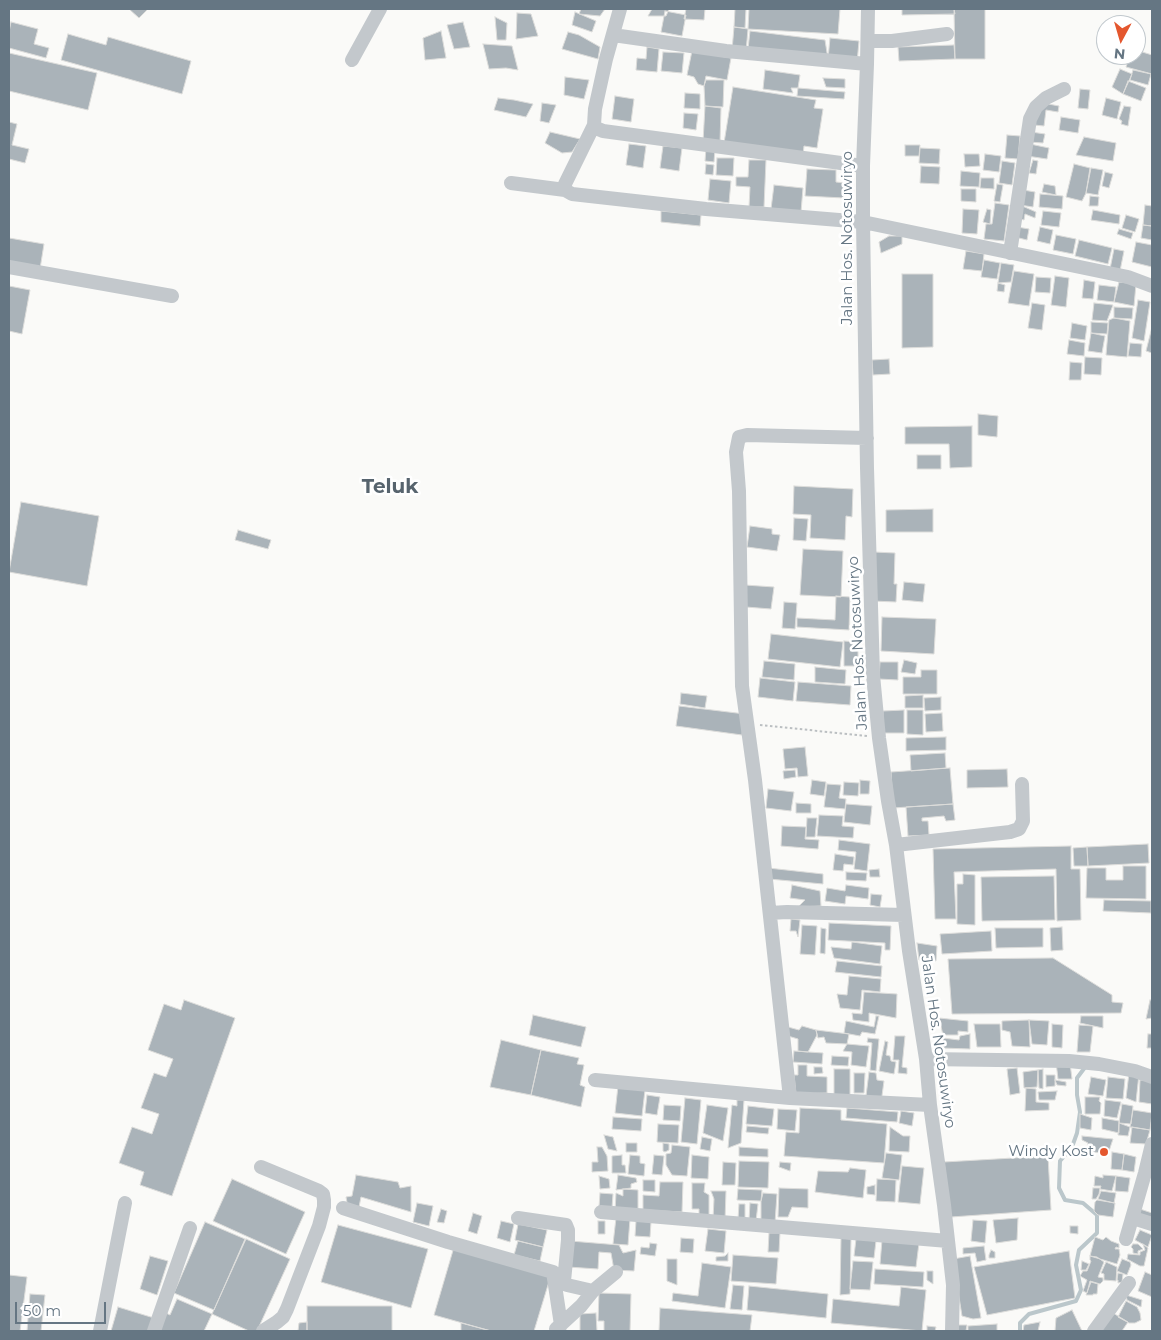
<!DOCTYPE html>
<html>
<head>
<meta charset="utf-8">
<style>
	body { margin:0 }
	#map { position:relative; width:1161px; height:1340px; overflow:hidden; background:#fafaf8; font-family:Montserrat,sans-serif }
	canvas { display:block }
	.frame { position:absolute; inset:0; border:10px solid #657683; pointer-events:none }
	.north { position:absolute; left:1096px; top:15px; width:50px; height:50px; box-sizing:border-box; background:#fff; border:1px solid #c1c8cd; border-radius:50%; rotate:186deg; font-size:14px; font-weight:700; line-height:20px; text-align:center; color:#657683 }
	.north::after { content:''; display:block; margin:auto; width:18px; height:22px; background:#e4572e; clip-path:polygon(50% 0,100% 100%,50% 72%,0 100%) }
	.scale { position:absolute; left:15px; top:1302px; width:91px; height:22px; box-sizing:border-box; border:2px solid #657683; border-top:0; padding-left:6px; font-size:15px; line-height:18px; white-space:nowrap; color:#657683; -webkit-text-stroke:4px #fff; paint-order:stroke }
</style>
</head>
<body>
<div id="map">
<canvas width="1161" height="1340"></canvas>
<div class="frame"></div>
<div class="north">N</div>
<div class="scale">50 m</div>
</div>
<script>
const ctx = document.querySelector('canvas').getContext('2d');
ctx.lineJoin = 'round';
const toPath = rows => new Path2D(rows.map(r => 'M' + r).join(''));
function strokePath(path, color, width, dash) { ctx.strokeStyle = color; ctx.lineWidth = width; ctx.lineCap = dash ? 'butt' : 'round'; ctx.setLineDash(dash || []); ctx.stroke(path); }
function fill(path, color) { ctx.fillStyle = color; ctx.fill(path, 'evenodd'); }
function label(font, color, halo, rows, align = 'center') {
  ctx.font = font + ' Montserrat,sans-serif'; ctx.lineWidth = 5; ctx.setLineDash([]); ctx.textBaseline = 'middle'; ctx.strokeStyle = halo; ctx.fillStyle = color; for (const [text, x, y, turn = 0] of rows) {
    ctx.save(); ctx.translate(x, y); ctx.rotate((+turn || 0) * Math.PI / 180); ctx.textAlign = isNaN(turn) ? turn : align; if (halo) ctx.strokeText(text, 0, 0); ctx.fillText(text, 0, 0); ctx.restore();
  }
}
strokePath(toPath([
	[1020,1331,1020,1323,1029,1314,1076,1301,1081,1290,1076,1265,1079,1250,1097,1233,1097,1215,1083,1203,1065,1200,1059,1188,1060,1161,1072,1147,1077,1133,1080,1112,1077,1095,1077,1078,1086,1066]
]), '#bbc7cb', 4);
const building = toPath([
	[129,9,148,9,139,18,129,9],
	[581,9,605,9,600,16,579,14,581,9],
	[652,9,669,9,666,16,648,16,652,9],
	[686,9,705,9,704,20,684,19,686,9],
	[735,9,746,9,745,28,734,27,735,9],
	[749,9,840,9,838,34,748,29,749,9],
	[902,9,954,9,955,14,902,15,902,9],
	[954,9,985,9,985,59,955,59,954,9],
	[665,11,686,15,682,36,661,32,665,11],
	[575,12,596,21,592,32,572,25,575,12],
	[517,13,531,14,538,36,516,39,517,13],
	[495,17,507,23,506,40,497,40,495,17],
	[11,22,38,29,34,44,49,48,46,58,9,48,9,32,11,22],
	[463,22,470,47,454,49,447,25,463,22],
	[734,27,748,29,746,52,732,50,734,27],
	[441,31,446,58,425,60,423,38,441,31],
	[750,31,825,40,828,59,748,49,750,31],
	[568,32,579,35,600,47,598,59,562,49,568,32],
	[68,34,106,45,108,37,191,61,182,94,61,60,68,34],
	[830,38,859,41,857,63,828,59,830,38],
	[483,44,512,46,518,70,506,68,489,69,483,44],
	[954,45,955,59,899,61,898,47,954,45],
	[647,47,659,49,657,72,636,70,637,58,646,59,647,47],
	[1136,50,1152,55,1152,74,1126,67,1130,55,1136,55,1136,50],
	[692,51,731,58,727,80,706,76,704,86,698,84,694,77,687,75,692,51],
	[663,52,684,53,682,73,661,71,663,52],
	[9,53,97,73,88,110,9,91,9,53],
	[1120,69,1132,74,1123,94,1112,87,1120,69],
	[765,70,800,75,798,88,791,88,793,93,763,89,765,70],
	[1133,70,1151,74,1148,85,1130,80,1133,70],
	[565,77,589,80,584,99,564,95,565,77],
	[823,78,845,79,845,88,826,87,823,78],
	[706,80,724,80,723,107,705,106,704,86,706,80],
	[1128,81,1146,88,1141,101,1123,94,1128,81],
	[733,87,816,100,814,108,823,109,817,148,804,146,803,155,724,143,733,87],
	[798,88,845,92,844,99,797,96,798,88],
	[1080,89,1090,90,1088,109,1078,108,1080,89],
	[685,93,700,94,700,109,684,108,685,93],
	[615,96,634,99,631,122,612,119,615,96],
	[498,98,514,100,533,104,526,117,494,110,498,98],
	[1106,98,1121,102,1117,119,1102,115,1106,98],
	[542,103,556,105,549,123,540,121,542,103],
	[1043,103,1059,106,1058,112,1046,110,1044,126,1034,125,1043,103],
	[705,106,721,108,720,142,703,142,705,106],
	[1124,106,1131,107,1128,126,1121,124,1122,121,1119,119,1124,106],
	[684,113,698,114,696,130,683,128,684,113],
	[1061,117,1080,120,1078,133,1059,130,1061,117],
	[9,122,17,124,12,145,29,149,25,163,9,159,9,122],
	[550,132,580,139,572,152,562,153,545,143,550,132],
	[1031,132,1045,134,1043,143,1029,142,1031,132],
	[1007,135,1020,136,1018,159,1005,158,1007,135],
	[1084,137,1116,143,1113,161,1076,155,1084,137],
	[629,144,646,146,643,168,626,165,629,144],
	[1030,144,1049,148,1047,159,1027,156,1030,144],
	[905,145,920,145,919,156,905,156,905,145],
	[663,146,682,148,679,171,660,168,663,146],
	[706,148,715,149,714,162,705,161,706,148],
	[920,148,940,149,939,164,919,163,920,148],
	[964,154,979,154,980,166,965,167,964,154],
	[985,154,1001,156,999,172,983,170,985,154],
	[717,158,734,158,733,176,716,175,717,158],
	[749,160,766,160,764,207,749,207,750,187,736,186,736,177,748,177,749,160],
	[1033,160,1038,161,1036,174,1029,173,1033,160],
	[1002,161,1015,163,1012,185,999,183,1002,161],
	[706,164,714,165,713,175,705,174,706,164],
	[1074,164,1090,168,1086,193,1082,201,1066,197,1074,164],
	[921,166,940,167,939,184,920,183,921,166],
	[1091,168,1103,170,1098,195,1086,193,1091,168],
	[807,169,836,170,836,182,845,183,844,198,805,196,807,169],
	[961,171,980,173,979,187,960,186,961,171],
	[1105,172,1113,174,1109,188,1102,186,1105,172],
	[981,178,994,178,994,189,980,188,981,178],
	[710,179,731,181,729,203,708,200,710,179],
	[997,184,1003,185,1000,202,994,201,997,184],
	[1044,184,1055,186,1056,195,1042,192,1044,184],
	[774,185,803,188,801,212,771,209,774,185],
	[961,189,976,189,976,202,961,201,961,189],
	[1023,190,1035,192,1033,207,1020,205,1023,190],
	[1040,194,1063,196,1062,209,1039,207,1040,194],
	[1090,196,1099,197,1098,206,1089,206,1090,196],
	[995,203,1009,205,1004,241,984,239,986,224,992,224,995,203],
	[1020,205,1036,212,1035,218,1025,214,1024,220,1017,218,1020,205],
	[1145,205,1152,206,1152,226,1143,225,1145,205],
	[963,209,979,210,977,234,962,233,963,209],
	[987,209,991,210,990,224,983,222,987,209],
	[1093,210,1120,215,1119,224,1091,220,1093,210],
	[661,211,701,215,700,226,661,222,661,211],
	[1043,211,1061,213,1059,227,1041,225,1043,211],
	[1126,215,1139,219,1135,232,1122,228,1126,215],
	[1143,225,1152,226,1152,240,1141,238,1143,225],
	[1017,227,1029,229,1027,240,1015,237,1017,227],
	[1040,227,1053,230,1050,244,1037,241,1040,227],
	[1119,229,1133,233,1131,239,1117,234,1119,229],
	[1056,235,1076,239,1073,254,1053,250,1056,235],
	[889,236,902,236,902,244,881,253,879,242,889,236],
	[9,238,44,244,40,269,9,264,9,238],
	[1079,240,1112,248,1108,264,1075,256,1079,240],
	[1136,242,1152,245,1152,267,1132,262,1136,242],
	[1114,249,1124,251,1120,271,1110,269,1114,249],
	[966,251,984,254,982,271,963,269,966,251],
	[984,260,1000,263,997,279,981,277,984,260],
	[1001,263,1014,265,1011,282,998,283,1001,263],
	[1014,271,1034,274,1029,306,1008,303,1014,271],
	[902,274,933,274,933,347,902,348,902,274],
	[1055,276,1069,278,1066,307,1051,305,1055,276],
	[1036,277,1051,278,1050,293,1035,292,1036,277],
	[1084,280,1095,282,1093,299,1082,298,1084,280],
	[1119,282,1136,284,1134,306,1114,302,1119,282],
	[998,283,1005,285,1004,292,997,291,998,283],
	[1099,285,1116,287,1114,302,1097,300,1099,285],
	[9,286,30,290,22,334,9,331,9,286],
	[1138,300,1150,302,1144,341,1132,338,1138,300],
	[1032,303,1045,305,1042,330,1028,328,1032,303],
	[1094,303,1113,305,1107,321,1092,320,1094,303],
	[1114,307,1133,308,1132,319,1114,318,1114,307],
	[1114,318,1130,321,1127,357,1106,355,1109,320,1114,318],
	[1091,322,1108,323,1107,334,1091,333,1091,322],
	[1072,323,1087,326,1085,340,1070,338,1072,323],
	[1152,327,1152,353,1146,351,1152,327],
	[1091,333,1105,336,1102,353,1088,351,1091,333],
	[1069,340,1085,343,1084,356,1067,354,1069,340],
	[1130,343,1142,344,1141,357,1128,356,1130,343],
	[1085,357,1102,358,1101,375,1084,374,1085,357],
	[889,359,890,374,873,375,872,360,889,359],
	[1070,362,1082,363,1081,380,1069,380,1070,362],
	[978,414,998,416,997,437,978,435,978,414],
	[972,426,972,467,950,468,949,444,905,444,905,427,972,426],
	[917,455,941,455,941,469,917,469,917,455],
	[794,486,853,489,852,517,846,516,845,540,810,538,811,515,793,514,794,486],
	[21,502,99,516,87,586,9,572,21,502],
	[933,509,933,532,886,532,886,510,933,509],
	[794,518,808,519,806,541,793,540,794,518],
	[750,526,772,529,772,534,780,535,777,551,747,547,750,526],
	[238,530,271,540,268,549,235,540,238,530],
	[803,549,843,551,841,597,800,595,803,549],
	[874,552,895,553,894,584,897,584,896,602,872,601,874,552],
	[904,582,925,584,923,602,902,600,904,582],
	[745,585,774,587,771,609,746,607,745,585],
	[836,596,850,597,849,630,797,627,797,618,835,620,836,596],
	[784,602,797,603,795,629,782,628,784,602],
	[882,617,936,619,934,654,881,651,882,617],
	[771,634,843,642,840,667,768,659,771,634],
	[844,641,858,642,858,666,844,666,844,641],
	[904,660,917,663,915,674,901,672,904,660],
	[764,661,795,664,794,680,762,677,764,661],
	[880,662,898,662,898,680,879,679,880,662],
	[815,667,846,670,845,684,815,682,815,667],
	[921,670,937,670,937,694,903,694,903,677,921,677,921,670],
	[760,678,795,682,793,701,758,697,760,678],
	[798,682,851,686,850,705,796,701,798,682],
	[681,693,707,696,705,708,680,704,681,693],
	[923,695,923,708,905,708,905,696,923,695],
	[941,697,941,710,925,711,924,698,941,697],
	[679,706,745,714,742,735,676,726,679,706],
	[904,710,904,733,883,733,883,711,904,710],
	[907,710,923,710,923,735,907,734,907,710],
	[942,713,943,731,926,732,925,714,942,713],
	[946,737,946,750,906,751,906,738,946,737],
	[805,747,808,776,798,777,797,768,785,769,783,749,805,747],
	[945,753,946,768,911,771,910,755,945,753],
	[950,768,953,804,893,808,891,772,950,768],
	[1007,769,1008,787,967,788,967,770,1007,769],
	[795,770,796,777,784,779,783,771,795,770],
	[812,780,826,782,824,796,810,794,812,780],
	[860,780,870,781,869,794,860,794,860,780],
	[844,782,859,783,858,796,843,795,844,782],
	[827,784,841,785,839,798,846,799,845,809,824,807,827,784],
	[768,789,794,792,791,811,766,808,768,789],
	[796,803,811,804,811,813,796,813,796,803],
	[846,804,872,806,870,825,844,822,846,804],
	[953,804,955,820,946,821,944,816,922,818,922,821,928,821,929,835,908,836,906,807,953,804],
	[819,815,843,816,842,826,854,827,853,838,817,836,819,815],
	[807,818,817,818,815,837,806,837,807,818],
	[782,826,806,827,805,839,819,840,818,849,781,846,782,826],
	[839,840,870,844,867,871,854,869,856,852,838,850,839,840],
	[1148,844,1149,863,1088,866,1087,847,1148,844],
	[1071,846,1071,869,1080,869,1081,920,1057,921,1056,869,954,872,956,919,935,919,933,849,1071,846],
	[1087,847,1088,866,1074,866,1073,848,1087,847],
	[835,854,854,857,853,865,844,864,843,871,833,870,835,854],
	[1123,866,1146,866,1146,899,1086,898,1087,868,1106,868,1106,880,1123,880,1123,866],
	[768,868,823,874,823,884,769,879,768,868],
	[879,869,880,877,870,877,869,870,879,869],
	[846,872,867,873,866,881,846,880,846,872],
	[963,874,975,875,975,925,957,924,957,884,963,884,963,874],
	[1054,876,1055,920,982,921,981,877,1054,876],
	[792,885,820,891,821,906,798,907,805,900,790,898,792,885],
	[846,885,869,888,868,899,846,896,845,904,825,901,827,888,845,891,846,885],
	[871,894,882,895,880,907,870,905,871,894],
	[1104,900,1151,901,1151,913,1103,911,1104,900],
	[791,919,800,920,798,937,796,931,790,931,791,919],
	[829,923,891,926,890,950,885,950,885,943,828,940,829,923],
	[802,925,817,926,815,955,800,954,802,925],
	[1062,927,1063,950,1051,951,1050,928,1062,927],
	[821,928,826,929,825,954,820,953,821,928],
	[995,928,1043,928,1043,947,996,948,995,928],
	[991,931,992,951,942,954,940,934,991,931],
	[852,942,882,946,880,964,834,958,831,947,851,949,852,942],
	[917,943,937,946,936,961,919,960,917,943],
	[1053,958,1112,995,1112,1002,1123,1003,1121,1013,952,1014,948,959,1053,958],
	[837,961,882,966,881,977,835,972,837,961],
	[849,976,881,979,880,992,862,990,860,1010,840,1008,837,994,847,995,849,976],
	[864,992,897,994,896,1018,869,1013,869,1022,853,1020,852,1013,862,1014,864,992],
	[184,1000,235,1018,172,1196,140,1185,144,1172,119,1163,132,1127,152,1134,159,1114,141,1108,154,1073,166,1077,173,1059,148,1050,164,1004,181,1010,184,1000],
	[1150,1000,1152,1000,1152,1018,1146,1019,1150,1000],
	[533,1015,586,1027,581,1047,529,1035,533,1015],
	[876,1016,879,1016,875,1034,862,1032,860,1036,844,1033,846,1021,874,1027,876,1016],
	[1081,1016,1103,1016,1103,1028,1080,1023,1081,1016],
	[939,1018,968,1021,968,1032,958,1031,958,1035,943,1035,939,1018],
	[1029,1020,1049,1021,1047,1045,1032,1044,1029,1020],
	[1029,1020,1030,1047,1012,1046,1010,1032,1002,1030,1002,1021,1029,1020],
	[974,1024,1000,1024,1001,1047,977,1047,974,1024],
	[1052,1024,1063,1025,1062,1048,1052,1047,1052,1024],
	[1079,1025,1093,1026,1090,1052,1077,1052,1079,1025],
	[802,1026,816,1030,817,1035,808,1052,798,1051,798,1039,788,1036,788,1027,799,1030,802,1026],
	[816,1030,849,1034,847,1044,826,1043,824,1037,818,1038,816,1030],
	[970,1034,970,1049,942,1048,943,1038,959,1040,960,1036,970,1034],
	[1148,1034,1152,1034,1152,1048,1147,1048,1148,1034],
	[895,1036,905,1036,902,1067,907,1068,907,1074,898,1073,899,1060,893,1060,895,1036],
	[868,1038,879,1039,876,1071,870,1070,872,1043,867,1042,868,1038],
	[501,1040,541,1050,531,1095,490,1087,501,1040],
	[885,1041,888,1042,886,1055,890,1056,891,1061,896,1062,894,1074,879,1071,885,1041],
	[847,1044,869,1046,866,1067,851,1065,852,1052,843,1051,847,1044],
	[541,1050,579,1058,577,1064,584,1065,580,1085,585,1087,581,1107,531,1095,541,1050],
	[794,1051,823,1053,822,1064,793,1062,794,1051],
	[832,1056,849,1057,848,1066,831,1065,832,1056],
	[1056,1062,1070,1063,1072,1079,1058,1079,1056,1062],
	[798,1065,807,1065,807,1076,827,1077,827,1093,796,1094,794,1075,798,1075,798,1065],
	[814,1067,822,1067,823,1073,814,1074,814,1067],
	[1017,1068,1020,1093,1010,1095,1007,1069,1017,1068],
	[834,1069,850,1069,850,1096,834,1096,834,1069],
	[1043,1069,1043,1089,1039,1088,1038,1070,1043,1069],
	[1038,1070,1037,1087,1024,1088,1023,1072,1038,1070],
	[869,1072,876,1073,877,1080,884,1081,881,1103,866,1096,869,1072],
	[854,1073,865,1073,864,1093,854,1093,854,1073],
	[1129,1073,1139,1074,1136,1102,1126,1098,1129,1073],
	[1046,1075,1055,1075,1055,1086,1046,1087,1046,1075],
	[1091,1077,1106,1080,1103,1096,1088,1094,1091,1077],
	[1108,1077,1125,1079,1123,1099,1106,1098,1108,1077],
	[1055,1080,1066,1082,1066,1086,1057,1085,1055,1080],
	[1140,1080,1152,1081,1152,1104,1139,1102,1140,1080],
	[618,1086,645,1090,642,1116,615,1113,618,1086],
	[1026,1088,1036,1089,1036,1102,1049,1103,1049,1110,1025,1111,1026,1088],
	[1057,1091,1055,1100,1039,1100,1038,1092,1057,1091],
	[647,1095,660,1097,657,1115,645,1113,647,1095],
	[1085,1097,1100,1097,1099,1101,1101,1103,1100,1114,1085,1114,1085,1097],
	[685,1098,701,1100,697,1144,681,1142,685,1098],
	[737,1100,744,1100,741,1143,728,1148,732,1105,737,1106,737,1100],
	[1105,1100,1121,1102,1117,1118,1104,1116,1105,1100],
	[1122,1104,1133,1106,1131,1124,1119,1123,1122,1104],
	[664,1105,681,1106,680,1121,663,1120,664,1105],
	[707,1105,728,1108,723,1141,703,1133,707,1105],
	[748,1106,774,1109,772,1126,746,1124,748,1106],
	[800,1108,841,1110,841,1120,887,1124,884,1163,784,1156,786,1132,799,1133,800,1108],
	[847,1108,898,1112,897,1122,846,1118,847,1108],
	[778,1109,797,1110,795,1131,777,1129,778,1109],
	[1133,1110,1152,1113,1150,1130,1130,1127,1133,1110],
	[901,1111,914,1113,912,1126,899,1123,901,1111],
	[1080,1114,1092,1118,1091,1130,1080,1128,1080,1114],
	[613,1117,642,1119,641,1131,612,1129,613,1117],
	[1102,1118,1119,1121,1119,1133,1102,1129,1102,1118],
	[1119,1123,1130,1127,1128,1136,1118,1135,1119,1123],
	[658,1124,679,1125,678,1143,657,1142,658,1124],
	[747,1126,769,1128,768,1134,746,1132,747,1126],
	[890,1127,903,1136,910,1136,909,1152,889,1151,890,1127],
	[1132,1127,1150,1130,1146,1144,1130,1143,1132,1127],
	[604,1135,613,1137,617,1151,608,1149,604,1135],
	[1082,1136,1113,1139,1108,1154,1087,1151,1088,1143,1082,1140,1082,1136],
	[702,1137,712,1139,710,1151,700,1149,702,1137],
	[626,1143,637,1143,637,1152,626,1152,626,1143],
	[663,1143,669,1144,669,1150,665,1152,663,1151,663,1143],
	[672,1145,690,1147,687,1176,672,1175,666,1165,666,1154,671,1153,672,1145],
	[597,1147,602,1147,607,1156,608,1171,592,1172,592,1162,598,1162,597,1147],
	[739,1147,768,1149,768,1157,739,1156,739,1147],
	[1112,1152,1124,1154,1122,1170,1111,1169,1112,1152],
	[886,1153,902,1155,899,1180,882,1178,886,1153],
	[1124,1154,1136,1157,1134,1172,1122,1170,1124,1154],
	[622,1155,622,1165,625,1165,626,1173,612,1173,612,1156,622,1155],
	[630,1155,640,1156,640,1163,645,1164,644,1176,628,1174,630,1155],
	[654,1155,664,1156,662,1175,652,1174,654,1155],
	[692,1155,709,1157,708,1179,691,1178,692,1155],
	[1048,1156,1051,1210,951,1217,944,1162,1048,1156],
	[739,1161,769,1162,768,1188,738,1187,739,1161],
	[723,1162,736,1163,735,1185,722,1185,723,1162],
	[780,1162,791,1163,790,1171,779,1167,780,1162],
	[902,1166,924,1168,920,1204,898,1202,902,1166],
	[850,1168,866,1170,863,1198,815,1192,818,1171,848,1172,850,1168],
	[356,1175,398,1182,400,1188,411,1186,411,1212,361,1197,359,1207,348,1208,346,1197,352,1196,356,1175],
	[618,1175,636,1178,637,1182,631,1184,631,1188,616,1190,618,1175],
	[1103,1175,1116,1176,1112,1191,1100,1189,1101,1186,1094,1186,1095,1176,1103,1178,1103,1175],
	[599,1176,609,1179,610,1188,600,1189,599,1176],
	[1116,1176,1130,1178,1128,1192,1115,1191,1116,1176],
	[232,1179,305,1212,286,1254,213,1221,232,1179],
	[877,1179,896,1180,895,1202,876,1201,877,1179],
	[643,1180,655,1180,655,1192,643,1191,643,1180],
	[660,1182,683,1182,682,1212,643,1210,643,1195,659,1196,660,1182],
	[692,1183,705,1183,704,1192,709,1195,709,1216,699,1216,699,1209,692,1209,692,1183],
	[875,1185,875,1195,867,1194,867,1187,875,1185],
	[779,1188,808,1189,808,1208,792,1207,788,1217,778,1217,779,1188],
	[1093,1188,1100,1188,1099,1194,1096,1199,1092,1199,1093,1188],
	[623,1189,638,1190,638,1213,615,1212,616,1193,623,1196,623,1189],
	[738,1189,762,1190,761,1201,737,1200,738,1189],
	[711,1191,726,1191,725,1220,713,1219,714,1199,711,1191],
	[1101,1191,1116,1193,1114,1203,1098,1199,1101,1191],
	[600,1193,613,1194,612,1208,599,1207,600,1193],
	[763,1193,777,1194,775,1223,761,1222,761,1201,763,1193],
	[1097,1200,1115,1203,1113,1217,1098,1215,1094,1211,1095,1202,1097,1200],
	[417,1203,433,1206,429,1226,413,1222,417,1203],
	[750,1203,758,1204,756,1221,749,1220,750,1203],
	[739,1204,745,1204,745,1219,738,1219,739,1204],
	[1137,1208,1152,1213,1152,1223,1134,1217,1137,1208],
	[441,1209,447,1211,444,1223,437,1222,441,1209],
	[473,1213,482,1216,477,1234,468,1231,473,1213],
	[616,1218,630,1219,628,1245,613,1244,616,1218],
	[1018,1218,1017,1240,996,1243,993,1220,1018,1218],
	[973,1220,987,1221,985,1243,971,1241,973,1220],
	[501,1221,514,1224,510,1242,497,1238,501,1221],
	[598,1221,605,1221,605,1234,598,1234,598,1221],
	[636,1221,651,1222,650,1237,635,1236,636,1221],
	[205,1222,245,1239,214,1310,174,1293,205,1222],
	[518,1224,547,1230,543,1247,515,1240,518,1224],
	[338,1225,428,1249,411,1308,321,1282,338,1225],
	[1070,1226,1078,1226,1078,1234,1070,1233,1070,1226],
	[708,1229,726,1231,724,1253,705,1251,708,1229],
	[1140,1230,1152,1235,1148,1247,1135,1240,1140,1230],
	[769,1233,780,1233,779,1252,768,1252,769,1233],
	[1095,1237,1103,1240,1106,1237,1111,1241,1119,1244,1119,1248,1116,1247,1115,1249,1119,1249,1120,1255,1117,1264,1090,1256,1095,1237],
	[681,1238,694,1239,693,1253,680,1252,681,1238],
	[841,1238,851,1239,850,1294,840,1295,841,1238],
	[246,1239,290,1259,257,1331,249,1331,212,1314,246,1239],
	[856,1239,876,1241,874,1258,854,1256,856,1239],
	[882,1240,919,1243,916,1267,880,1264,882,1240],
	[518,1241,543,1247,540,1261,514,1255,518,1241],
	[570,1241,619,1245,623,1253,636,1250,634,1271,614,1270,611,1253,599,1252,598,1269,568,1267,570,1241],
	[650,1243,657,1244,655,1256,640,1254,641,1247,649,1248,650,1243],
	[1133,1244,1138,1244,1143,1249,1138,1251,1138,1254,1133,1253,1133,1249,1131,1247,1133,1244],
	[1143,1244,1148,1248,1144,1266,1140,1266,1127,1259,1128,1254,1140,1255,1140,1252,1145,1250,1143,1244],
	[984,1246,986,1260,977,1262,975,1253,963,1254,963,1248,984,1246],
	[454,1247,551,1275,534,1331,491,1331,434,1315,454,1247],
	[991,1250,995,1252,995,1258,989,1258,989,1255,991,1250],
	[1069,1251,1075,1298,987,1315,974,1267,1069,1251],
	[728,1253,728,1261,716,1261,716,1257,725,1256,728,1253],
	[733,1255,778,1258,776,1284,731,1281,733,1255],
	[150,1256,168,1261,157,1295,140,1289,150,1256],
	[970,1256,981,1318,973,1319,962,1316,953,1259,970,1256],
	[1090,1256,1097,1257,1104,1262,1098,1277,1103,1278,1103,1281,1100,1284,1090,1281,1087,1293,1083,1291,1087,1280,1080,1276,1083,1271,1087,1271,1091,1261,1090,1260,1090,1256],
	[667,1259,677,1259,677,1285,667,1281,667,1259],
	[1122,1259,1130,1262,1131,1265,1127,1275,1117,1271,1122,1259],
	[853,1261,873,1262,870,1290,850,1289,853,1261],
	[1082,1261,1089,1264,1086,1270,1081,1270,1082,1261],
	[1106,1262,1117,1267,1116,1281,1104,1280,1104,1274,1101,1273,1106,1262],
	[702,1263,731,1267,725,1308,672,1301,673,1293,698,1296,702,1263],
	[875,1269,924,1272,923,1287,874,1284,875,1269],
	[927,1271,933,1271,933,1284,927,1280,927,1271],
	[1145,1272,1152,1275,1152,1297,1138,1291,1145,1272],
	[1118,1273,1123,1274,1122,1282,1118,1283,1118,1280,1117,1280,1118,1273],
	[9,1275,27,1277,20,1331,9,1331,9,1275],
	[1091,1282,1098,1284,1097,1294,1093,1294,1093,1295,1086,1295,1091,1282],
	[733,1285,744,1286,742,1310,730,1309,733,1285],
	[749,1286,828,1294,826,1318,747,1310,749,1286],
	[901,1287,926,1290,922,1331,831,1323,833,1299,899,1306,901,1287],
	[599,1293,631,1294,630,1331,604,1331,604,1321,598,1321,599,1293],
	[30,1294,45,1295,41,1331,27,1331,30,1294],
	[1126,1295,1142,1300,1141,1307,1127,1300,1126,1295],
	[177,1299,212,1314,204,1331,157,1331,164,1312,170,1315,177,1299],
	[1126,1301,1137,1307,1140,1313,1141,1320,1135,1323,1129,1323,1118,1317,1126,1301],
	[307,1306,392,1306,392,1331,307,1331,307,1306],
	[118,1307,154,1318,150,1331,111,1331,118,1307],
	[660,1308,752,1315,750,1331,659,1331,660,1308],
	[1072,1310,1082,1331,1055,1331,1056,1318,1072,1310],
	[596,1313,597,1331,580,1331,580,1314,596,1313],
	[1113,1313,1128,1322,1122,1331,1100,1331,1113,1313],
	[307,1322,307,1331,298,1331,299,1323,307,1322],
	[1040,1322,1038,1331,1023,1331,1024,1325,1040,1322],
	[461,1323,491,1331,461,1331,461,1323],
	[997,1324,997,1331,968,1331,968,1326,997,1324],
	[958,1325,967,1325,966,1331,957,1331,958,1325],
	[927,1326,936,1327,935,1331,927,1331,927,1326]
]);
fill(building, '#aab3b9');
strokePath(building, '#dcdcda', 1);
strokePath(toPath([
	[760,725,867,736]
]), '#bbbfc2', 2, [2.5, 2.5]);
strokePath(toPath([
	[620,9,606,59,595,109,594,125,596,128,603,131,863,166],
	[868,9,867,64,863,166,863,222,867,468,873,675,879,738,888,801,896,845,909,951,926,1059,930,1105,944,1205,953,1285,952,1331],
	[613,35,726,51,867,64],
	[868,41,892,41,947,34],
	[352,60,380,9],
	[594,125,565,184,565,190,572,194,706,209,863,222,1128,277,1152,286],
	[511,183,565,190],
	[1010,253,1030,119,1036,107,1046,98,1064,89],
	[9,267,172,296],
	[896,845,1010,832,1019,829,1023,821,1022,784],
	[770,913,787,912,904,915],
	[926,1059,1069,1061,1099,1064,1135,1071,1152,1077],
	[595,1080,790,1098,930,1105],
	[790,1098,755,780,742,686,739,491,736,452,739,437,747,435,867,438],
	[261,1167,319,1191,323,1194,324,1200,324,1207,319,1226,287,1309,283,1317,277,1322,263,1331],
	[343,1208,448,1242,553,1272,561,1325],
	[601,1212,948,1241],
	[518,1218,566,1225,568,1230,568,1240,564,1281,567,1285,593,1291],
	[1133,1218,1152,1224],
	[1126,1239,1145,1173,1152,1144],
	[556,1329,581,1306,593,1291,616,1272],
	[100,1331,125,1203],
	[154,1331,190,1228],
	[1094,1331,1129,1283]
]), '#c3c8cc', 14);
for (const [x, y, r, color] of [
	[1104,1152,5,"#e4572e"]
]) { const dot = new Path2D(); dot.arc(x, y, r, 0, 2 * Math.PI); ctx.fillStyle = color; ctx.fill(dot); strokePath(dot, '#fff', 2); }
label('15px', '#657683', '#fff', [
	["Jalan Hos. Notosuwiryo",848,238,-90],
	["Jalan Hos. Notosuwiryo",858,643,-93],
	["Jalan Hos. Notosuwiryo",938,1042,82]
]);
label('15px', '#657683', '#fff', [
	["Windy Kost",1094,1152]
], 'right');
label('bold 20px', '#57646e', '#fff', [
	["Teluk",390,487]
]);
</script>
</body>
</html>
